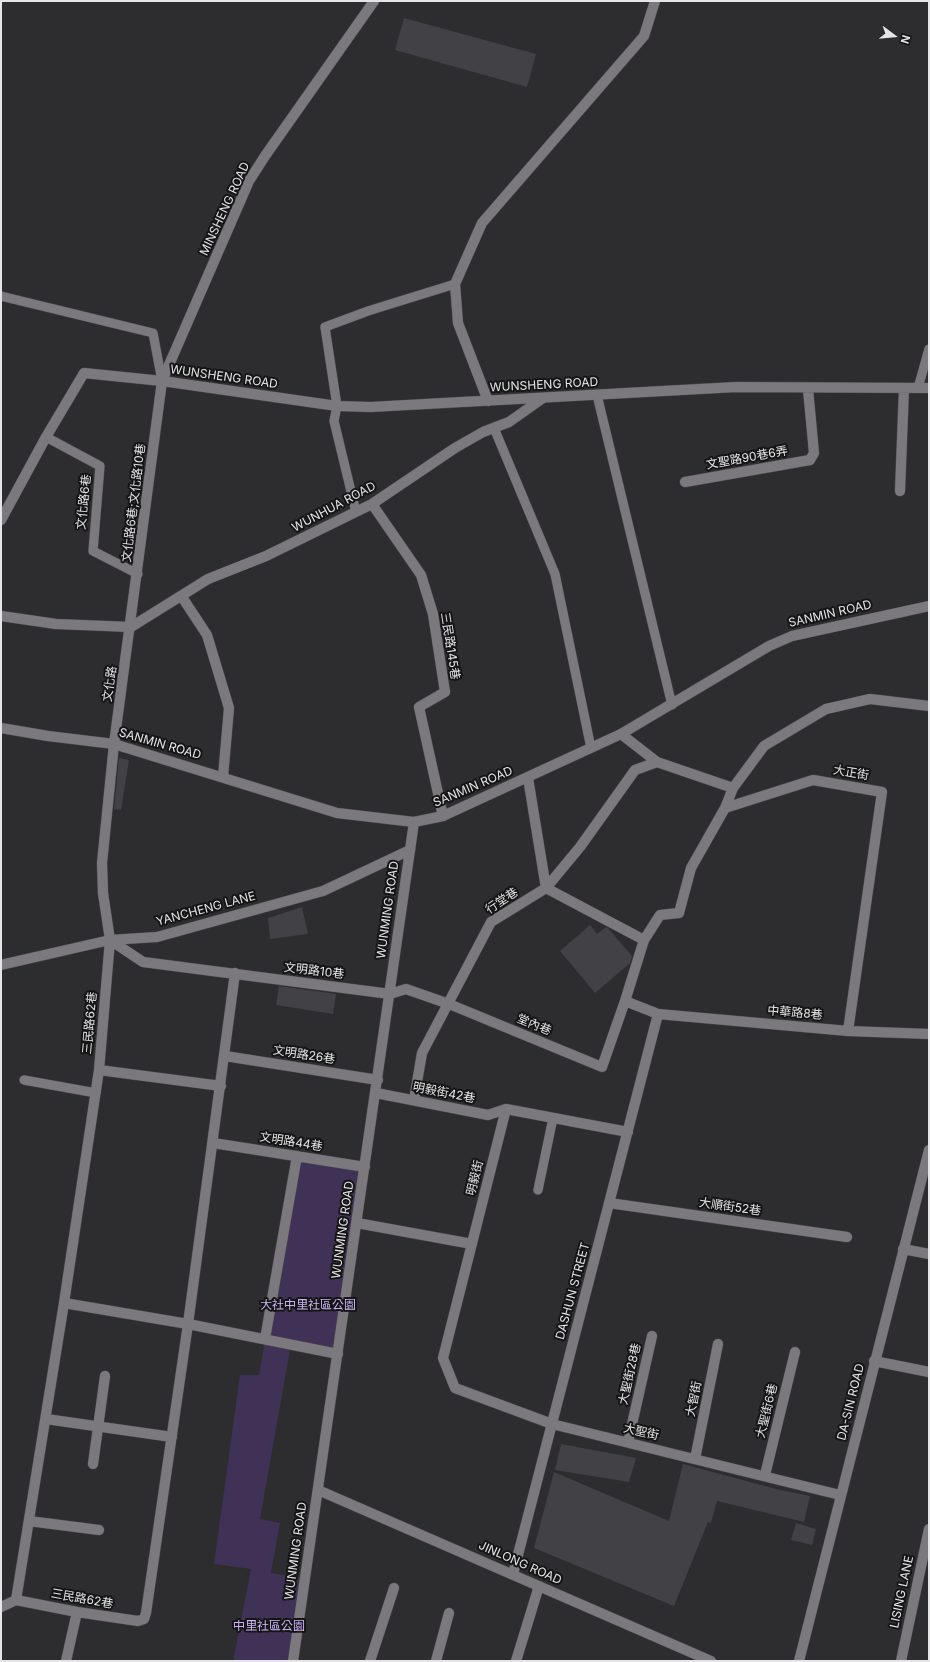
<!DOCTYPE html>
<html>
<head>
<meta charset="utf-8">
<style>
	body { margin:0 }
	#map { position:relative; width:930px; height:1662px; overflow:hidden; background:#2d2c2f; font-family:Inter,sans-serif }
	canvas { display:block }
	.frame { position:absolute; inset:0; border:2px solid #e5e4e6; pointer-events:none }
	.north { position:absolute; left:874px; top:16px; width:40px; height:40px; -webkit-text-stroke:3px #151516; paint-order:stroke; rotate:106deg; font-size:11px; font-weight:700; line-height:16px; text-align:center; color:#e5e4e6 }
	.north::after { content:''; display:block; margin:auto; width:14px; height:18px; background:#e5e4e6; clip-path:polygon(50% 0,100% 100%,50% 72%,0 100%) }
</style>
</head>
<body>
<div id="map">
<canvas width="930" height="1662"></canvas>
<div class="frame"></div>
<div class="north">N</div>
</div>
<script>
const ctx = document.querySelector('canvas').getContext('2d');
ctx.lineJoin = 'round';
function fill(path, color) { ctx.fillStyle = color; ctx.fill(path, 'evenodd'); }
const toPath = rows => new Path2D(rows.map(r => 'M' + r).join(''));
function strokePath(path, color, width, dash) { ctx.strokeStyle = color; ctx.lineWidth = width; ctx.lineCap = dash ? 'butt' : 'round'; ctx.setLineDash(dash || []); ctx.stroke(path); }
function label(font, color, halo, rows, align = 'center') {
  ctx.font = font + ' Inter,"Noto Sans TC",sans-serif'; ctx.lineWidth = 4; ctx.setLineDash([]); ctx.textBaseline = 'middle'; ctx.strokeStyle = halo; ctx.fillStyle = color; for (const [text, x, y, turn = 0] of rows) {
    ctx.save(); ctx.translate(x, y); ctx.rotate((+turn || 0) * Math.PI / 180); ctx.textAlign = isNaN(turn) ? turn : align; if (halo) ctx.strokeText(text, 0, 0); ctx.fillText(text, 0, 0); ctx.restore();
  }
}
fill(toPath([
	[297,1156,365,1167,338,1354,291,1344,260,1519,280,1523,271,1573,305,1578,293,1661,233,1661,251,1569,214,1564,240,1375,259,1375]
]), '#403156');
fill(toPath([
	[404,18,536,54,527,87,395,50],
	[119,758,129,760,121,810,114,809],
	[302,907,308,934,270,939,268,918],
	[590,925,597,934,606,927,608,928,632,956,630,963,595,993,560,951],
	[279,986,336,994,333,1014,276,1005],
	[561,1444,636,1458,629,1482,555,1470],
	[683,1464,776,1489,810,1496,804,1522,717,1501,711,1523,708,1522,674,1606,534,1548,554,1472,669,1521],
	[796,1523,816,1529,812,1545,791,1540]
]), '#424145');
const lane = toPath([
	[1,296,153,333,162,381],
	[918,388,929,349],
	[597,395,672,705],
	[494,428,555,574,591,748],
	[46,437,100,466,93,551,138,574],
	[356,512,334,421,337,406,325,327,368,311,455,284],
	[24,1080,96,1093],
	[538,1190,553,1118]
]);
const street = toPath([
	[488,401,458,323,455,284,482,223,644,36,655,1],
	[685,482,810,460,814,453,808,389],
	[900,491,904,388],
	[372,504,421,575,433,614,445,692,419,707,443,816],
	[1,520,46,437,84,373,162,381,337,406,371,407,736,387,929,388],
	[182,597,207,635,229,708,223,777],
	[1,616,56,624,131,627],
	[131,627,208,579,266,556,372,504,455,448,483,432,509,422,543,398],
	[621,734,657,762,733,788,725,808,813,780,882,792,848,1031],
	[528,778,546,888,644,940],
	[733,788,764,746,826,709,870,699,929,706],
	[725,808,691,868,679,913,660,915,644,940,625,1001,658,1014,848,1031,929,1034],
	[110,940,143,962,390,994,406,989,449,1004,602,1067,625,1001],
	[225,1056,378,1080],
	[99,1070,221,1086],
	[376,1093,488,1115,506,1109],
	[414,1100,422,1053,491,922,546,888,580,847,635,770,657,762],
	[628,1132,506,1109,443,1358,455,1388,552,1424,840,1495],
	[213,1143,365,1167],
	[609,1203,847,1237],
	[357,1223,472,1244],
	[903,1249,929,1254],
	[64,1303,188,1324,338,1354],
	[265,1339,297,1156],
	[874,1361,929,1372],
	[46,1419,172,1437],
	[628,1442,652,1336],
	[695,1459,718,1344],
	[93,1464,105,1376],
	[765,1475,795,1352],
	[318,1490,711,1661],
	[29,1521,99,1530],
	[513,1574,658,1014],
	[16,1600,64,1303,99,1070,110,940,103,893,102,863,114,744,162,381,249,181,265,156,374,1],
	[16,1600,77,1612,138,1621,144,1619,146,1613,188,1324,235,973],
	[1,1607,16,1600],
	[66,1661,77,1612],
	[293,1661,410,850],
	[370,1661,394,1588],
	[436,1661,449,1613],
	[516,1661,539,1586],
	[799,1661,929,1150],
	[901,1661,929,1529]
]);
const secondary = toPath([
	[1,728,48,736,114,744,337,813,414,822,443,816,621,734,769,646,792,636,929,606],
	[1,965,110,940,157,937,323,891,410,850,414,822]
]);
strokePath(lane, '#4b4a4d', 10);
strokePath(street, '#4b4a4d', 11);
strokePath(secondary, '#4b4a4d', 11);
strokePath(lane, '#7b797d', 9);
strokePath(street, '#7b797d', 10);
strokePath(secondary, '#7b797d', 10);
label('12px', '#e5e4e6', '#151516', [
	["MINSHENG ROAD",225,209,-65],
	["WUNSHENG ROAD",224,377,8],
	["WUNSHENG ROAD",544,385,-3],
	["文聖路90巷6弄",747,458,-10],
	["文化路6巷",84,502,-84],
	["文化路6巷;文化路10巷",134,503,-83],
	["WUNHUA ROAD",334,507,-28],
	["SANMIN ROAD",830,614,-13],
	["三民路145巷",450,646,81],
	["文化路",110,684,-82],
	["SANMIN ROAD",160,744,16],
	["大正街",851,773,10],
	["SANMIN ROAD",473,787,-23],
	["行堂巷",502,901,-34],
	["YANCHENG LANE",206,909,-15],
	["WUNMING ROAD",388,910,-82],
	["文明路10巷",314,971,7],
	["中華路8巷",795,1013,5],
	["三民路62巷",90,1023,-85],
	["堂內巷",534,1025,22],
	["文明路26巷",304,1055,9],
	["明毅街42巷",444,1093,11],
	["文明路44巷",291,1142,9],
	["明毅街",475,1178,-76],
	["大順街52巷",730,1207,8],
	["WUNMING ROAD",343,1230,-82],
	["DASHUN STREET",573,1291,-75],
	["大聖街28巷",630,1374,-77],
	["大智街",694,1399,-79],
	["DA-SIN ROAD",851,1402,-76],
	["大聖街6巷",767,1411,-76],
	["大聖街",641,1432,13],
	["WUNMING ROAD",296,1551,-82],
	["JINLONG ROAD",520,1563,24],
	["LISING LANE",902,1592,-78],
	["三民路62巷",82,1599,10]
]);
label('12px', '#ceb4f6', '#151516', [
	["大社中里社區公園",308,1305],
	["中里社區公園",269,1626]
]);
</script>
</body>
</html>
